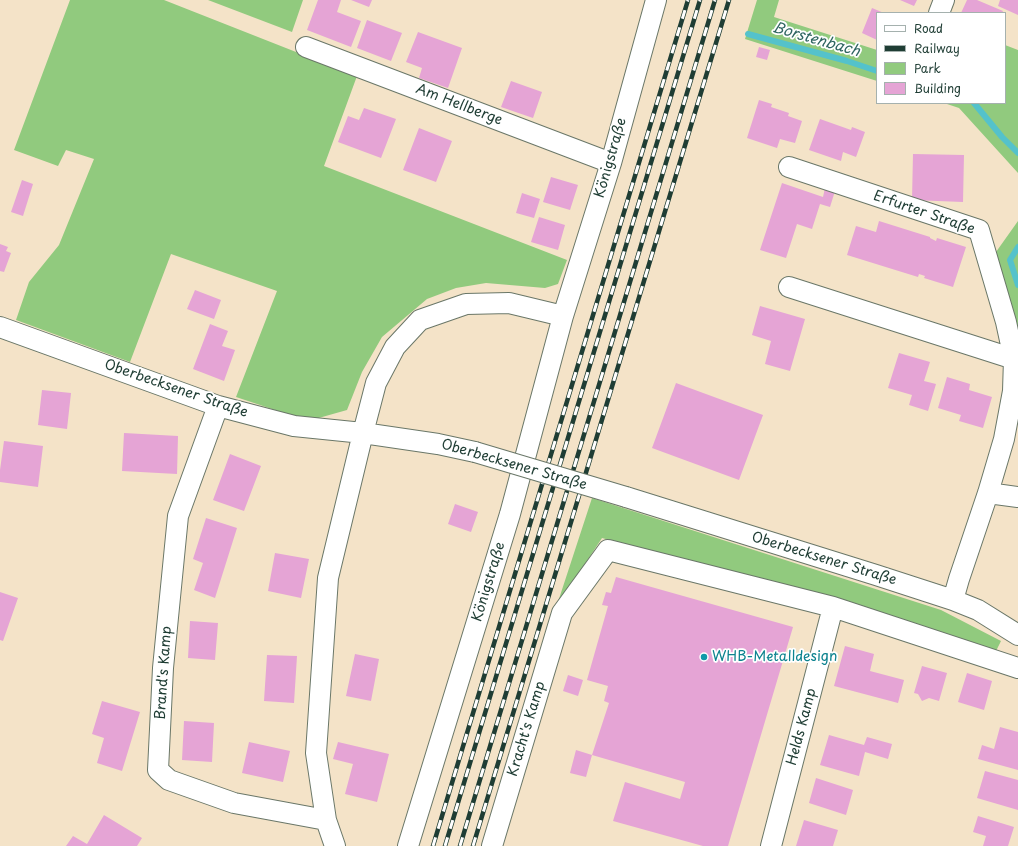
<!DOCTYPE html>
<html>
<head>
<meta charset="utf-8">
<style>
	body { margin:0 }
	#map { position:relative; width:1018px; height:846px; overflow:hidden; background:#f4e3c8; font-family:"Playpen Sans",sans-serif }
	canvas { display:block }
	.legend { position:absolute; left:876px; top:12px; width:130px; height:92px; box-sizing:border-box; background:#fff; border:1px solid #a5b1ae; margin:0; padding:5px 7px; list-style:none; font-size:12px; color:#1f3d34 }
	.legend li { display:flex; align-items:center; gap:8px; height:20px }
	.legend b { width:20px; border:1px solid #a5b1ae }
</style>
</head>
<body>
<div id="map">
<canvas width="1018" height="846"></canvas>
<ul class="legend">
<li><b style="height:5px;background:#fff"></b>Road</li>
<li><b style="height:5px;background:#1f3d34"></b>Railway</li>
<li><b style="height:11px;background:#91ca7e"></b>Park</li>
<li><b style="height:11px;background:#e5a4d5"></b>Building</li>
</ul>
</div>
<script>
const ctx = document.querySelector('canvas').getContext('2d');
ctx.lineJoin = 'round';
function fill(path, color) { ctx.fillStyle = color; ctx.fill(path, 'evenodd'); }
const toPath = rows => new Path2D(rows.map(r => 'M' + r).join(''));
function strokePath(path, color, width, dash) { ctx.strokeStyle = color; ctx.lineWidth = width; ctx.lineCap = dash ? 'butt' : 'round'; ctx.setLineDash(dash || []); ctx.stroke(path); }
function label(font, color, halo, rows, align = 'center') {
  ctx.font = font + ' "Playpen Sans",sans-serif'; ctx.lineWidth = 3.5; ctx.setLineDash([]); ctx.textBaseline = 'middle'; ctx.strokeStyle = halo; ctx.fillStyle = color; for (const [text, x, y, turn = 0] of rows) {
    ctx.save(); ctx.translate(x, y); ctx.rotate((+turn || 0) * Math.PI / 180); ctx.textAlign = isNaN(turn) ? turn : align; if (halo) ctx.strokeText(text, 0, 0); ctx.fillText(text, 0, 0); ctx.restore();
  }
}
fill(toPath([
	[70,0,164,0,357,76,324,166,567,260,558,284,545,288,486,283,456,288,427,299,382,337,362,372,347,410,308,421,236,397,277,291,171,254,130,362,16,320,29,282,59,245,94,159,66,150,58,166,14,150],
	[208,0,303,0,292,32],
	[757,0,779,0,774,17,877,50,877,81,745,39],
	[1005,45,1018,50,1018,173,959,108,944,103,1005,103],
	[1018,221,1018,359,1012,320,996,252],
	[592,498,941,610,1001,641,995,653,832,601,602,538,556,608]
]), '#91ca7e');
strokePath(toPath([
	[748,34,847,61,877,71],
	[974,103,1002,137,1018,153],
	[1018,247,1010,260,1018,285]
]), '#54c2cb', 6);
fill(toPath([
	[318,0,341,0,337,12,361,21,351,47,307,30],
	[351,0,372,0,369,7],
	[900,0,917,0,914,6],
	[967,0,977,0,1003,11,1002,13,961,13],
	[1000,0,1018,0,1018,15,998,6],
	[872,8,884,13,877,13,877,40,862,33],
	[367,20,402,33,391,61,357,48],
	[418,32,462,48,448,88,419,78,422,68,406,62],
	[759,47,770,50,767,60,756,57],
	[511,81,542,92,533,118,501,107],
	[759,100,772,104,771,107,789,113,788,116,802,121,795,143,780,139,777,148,747,138],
	[364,108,396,119,381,158,338,142,348,116,359,120],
	[820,119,851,130,852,127,865,132,856,157,843,152,841,161,809,150],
	[419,128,452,141,436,182,403,170],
	[913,154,964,155,963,202,912,200],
	[551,177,578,185,570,210,543,202],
	[22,180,33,184,23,216,11,212],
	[782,183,823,197,825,188,835,191,830,207,820,204,812,229,797,224,786,258,760,250],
	[522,193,540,199,534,218,516,213],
	[539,217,565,225,558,250,531,242],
	[879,221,930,237,930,238,936,241,937,238,966,247,953,287,924,278,925,276,919,274,918,277,847,255,856,226,876,232],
	[0,244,8,247,6,251,11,253,4,272,0,271],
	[195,290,221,300,214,319,187,309],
	[760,306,805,319,790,371,765,364,771,341,752,335],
	[210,324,228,331,222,346,235,350,224,381,193,369],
	[899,353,930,362,924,381,936,384,928,411,909,405,912,395,888,388],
	[947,377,970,384,969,390,992,397,983,428,959,421,961,415,938,408],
	[676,383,763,415,739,480,652,448],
	[42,390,71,393,67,429,38,425],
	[124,433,178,436,177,474,122,471],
	[4,441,43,446,38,487,0,482,0,470],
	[230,454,261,466,244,511,213,500],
	[455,504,478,512,471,532,448,524],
	[206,518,237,528,215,598,194,590,203,563,193,559],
	[275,553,309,559,301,598,268,591],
	[616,577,793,627,728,846,703,846,613,821,625,782,680,799,685,782,592,755,586,777,570,773,576,750,592,755,609,703,604,701,608,686,587,680,608,606,602,605,606,592,611,593],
	[0,592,18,598,3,641,0,640],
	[190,621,218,623,215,660,188,658],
	[845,646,874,654,870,671,904,680,898,703,834,686],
	[355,654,379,659,371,701,346,696],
	[267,655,297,656,294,703,264,701],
	[922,666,947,673,939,701,929,698,922,701,918,694,914,693],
	[967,673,992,681,984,710,958,702],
	[568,675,583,680,578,696,563,691],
	[102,701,140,712,122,771,97,763,104,738,92,734],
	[184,721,214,723,212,762,182,760],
	[1000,727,1018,732,1018,770,978,759,982,745,994,749],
	[829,735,864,745,867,737,892,744,888,759,865,752,859,776,820,765],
	[249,742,290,751,283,782,242,773],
	[338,742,389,754,377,802,345,794,353,764,333,759],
	[985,771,1018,780,1018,810,977,798],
	[816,778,853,790,846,815,809,803],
	[104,815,142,838,137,846,66,846,73,836,87,844],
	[978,816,1014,827,1008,846,983,846,986,836,973,832],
	[804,820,838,830,833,846,796,846]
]), '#e5a4d5');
const street = toPath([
	[939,13,944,0],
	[306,47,611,163],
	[789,167,979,230,1006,322,1014,359,1013,391,1004,439,988,493,959,579,953,600],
	[789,287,1014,359],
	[0,327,218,406,294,426,363,433,438,444,475,452],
	[218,406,178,516,163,668,158,770,169,780,234,803,326,820],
	[988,493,1018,497],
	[626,497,876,575,953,600,978,610,1018,635],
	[335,846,326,820,316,753,328,578,363,433,376,383,395,347,420,320,466,304,509,303,563,316],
	[408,846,510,514,563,316,611,163,656,0],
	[492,846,562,613,608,550,833,607,1018,668],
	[771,846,833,607]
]);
strokePath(street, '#6a7768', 22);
strokePath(street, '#fff', 20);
const rail = toPath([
	[433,846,688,0],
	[445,846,700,0],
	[460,846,715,0],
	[473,846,729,0]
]);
strokePath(rail, '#1f3d34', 4.5);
strokePath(rail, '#fff', 3, [9]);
const streetBridge = toPath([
	[475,452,626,497]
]);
strokePath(streetBridge, '#6a7768', 22, []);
strokePath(streetBridge, '#fff', 20);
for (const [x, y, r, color] of [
	[704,657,4,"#0f9aa8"]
]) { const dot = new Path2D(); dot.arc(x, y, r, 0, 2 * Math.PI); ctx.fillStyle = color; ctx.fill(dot); strokePath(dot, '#fff', 1.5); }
label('14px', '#1f3d34', '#fff', [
	["Am Hellberge",459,105,21],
	["Königstraße",611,158,-74],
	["Erfurter Straße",924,213,19],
	["Oberbecksener Straße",176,389,19],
	["Oberbecksener Straße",514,465,16],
	["Oberbecksener Straße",824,559,17],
	["Königstraße",489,582,-73],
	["Brand's Kamp",164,673,-86],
	["Helds Kamp",802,727,-75],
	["Kracht's Kamp",527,729,-73]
]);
label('14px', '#0d838f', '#fff', [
	["WHB-Metalldesign",712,657]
], 'left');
label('italic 15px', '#2f6561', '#fff', [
	["Borstenbach",816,40,16]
]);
</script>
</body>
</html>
